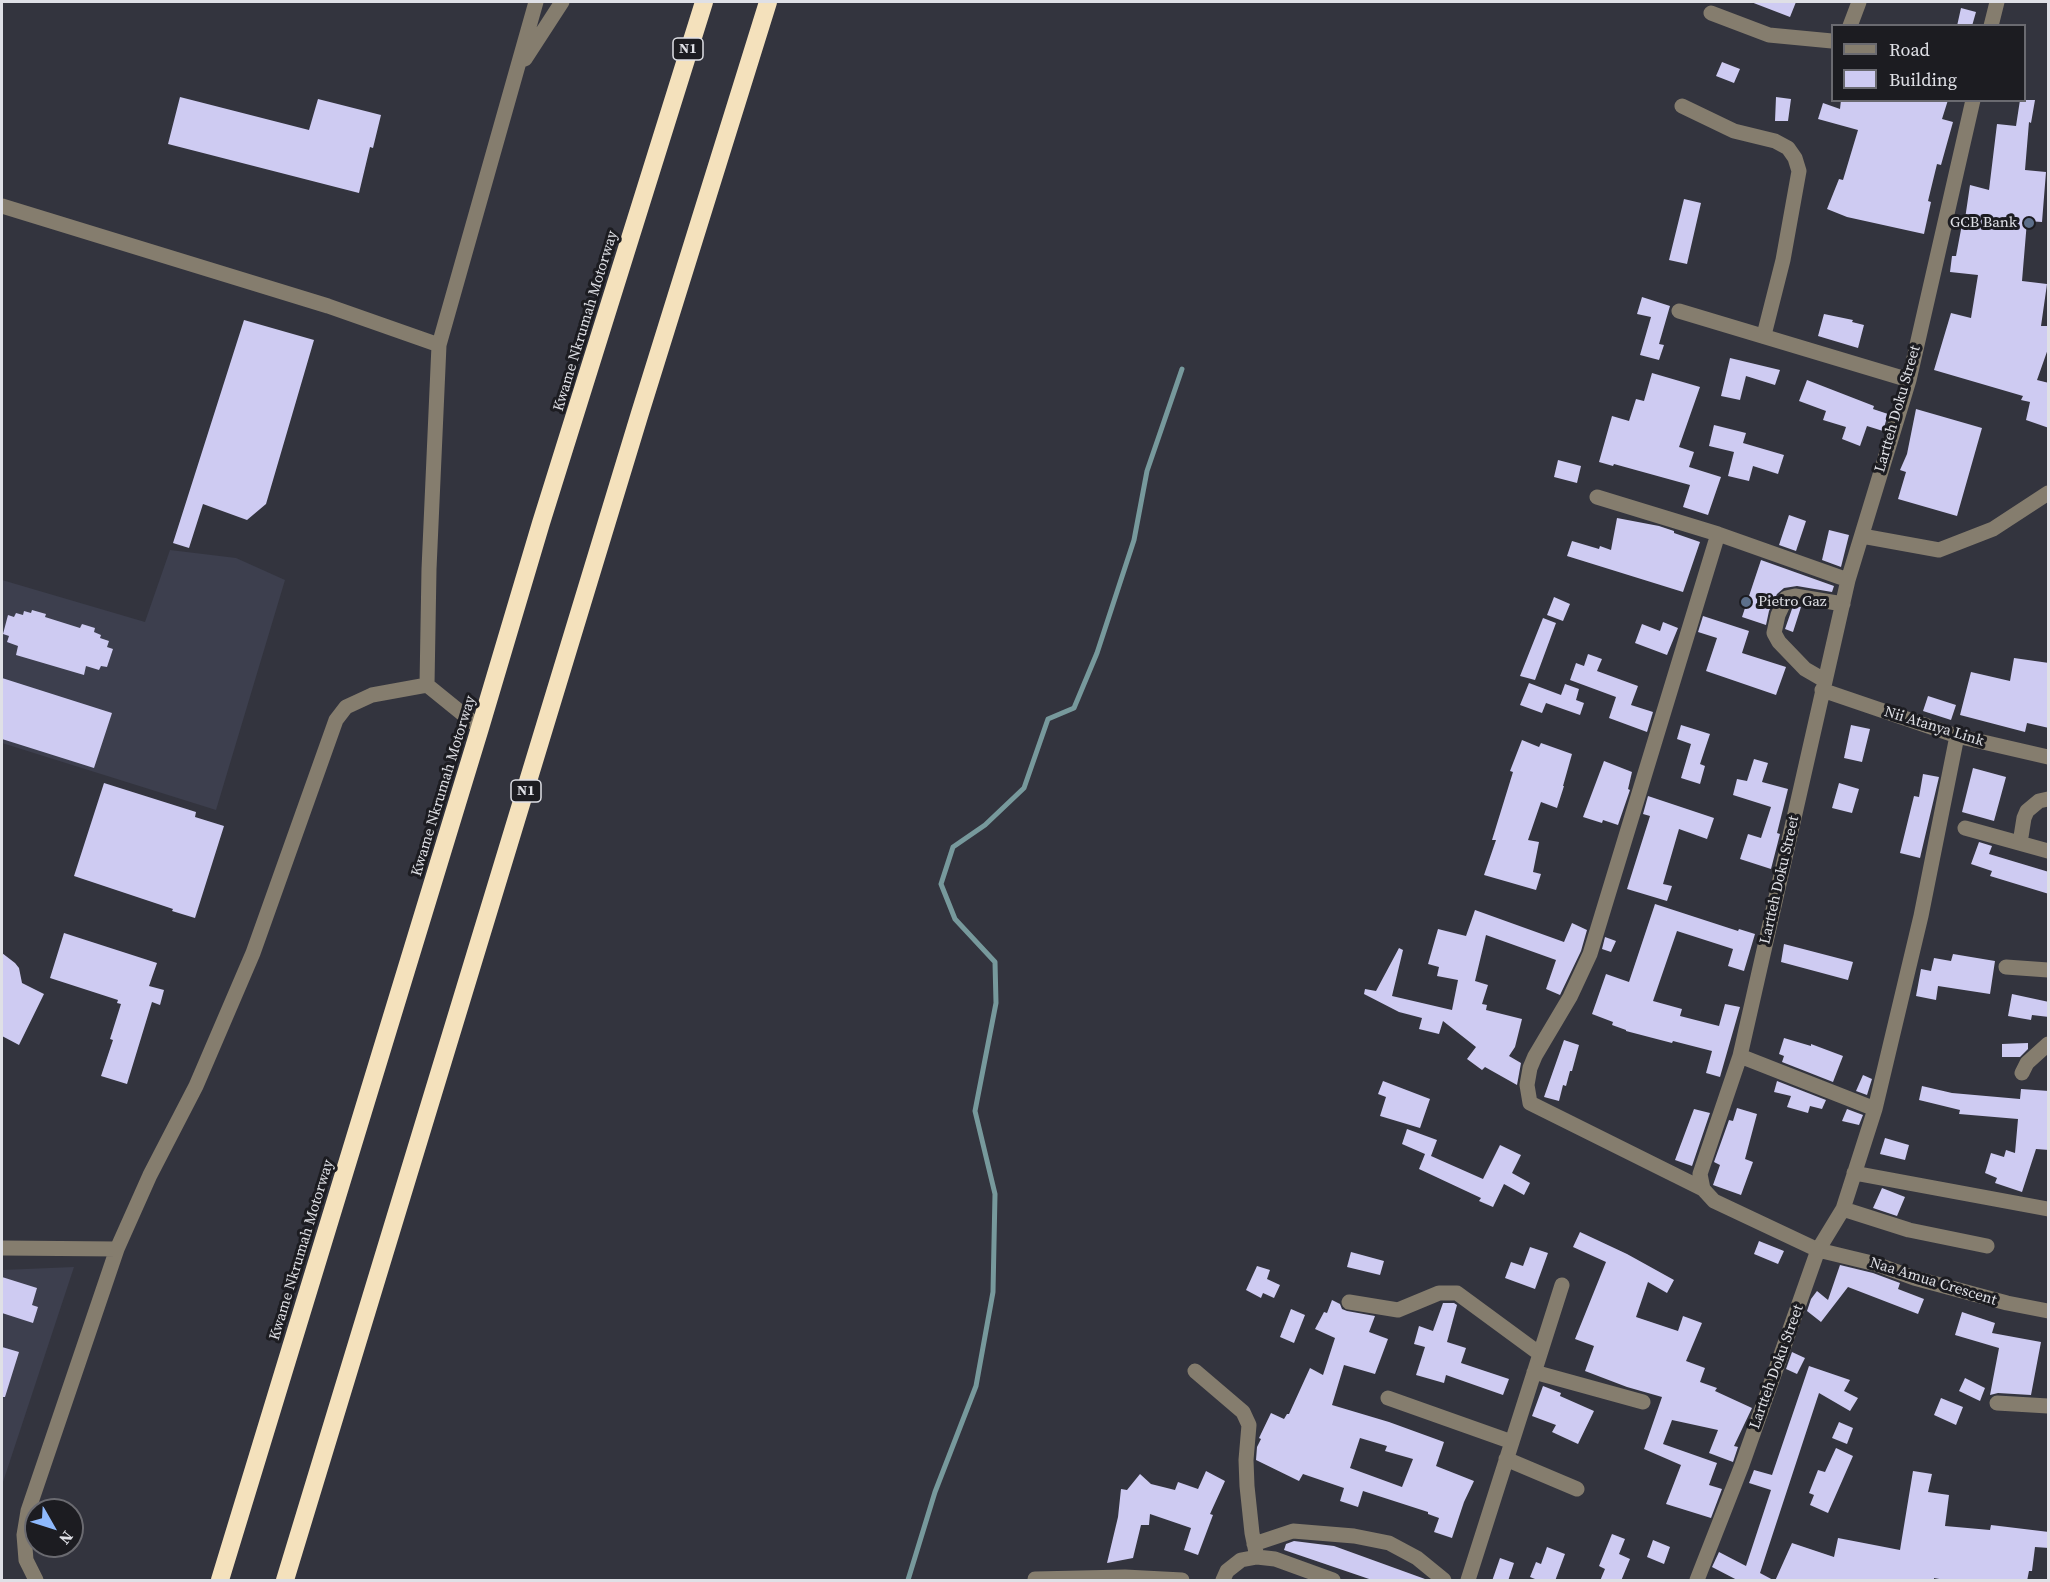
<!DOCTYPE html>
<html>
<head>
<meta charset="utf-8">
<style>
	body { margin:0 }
	#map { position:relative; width:2050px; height:1582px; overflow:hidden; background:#33343e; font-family:"Source Serif 4",serif }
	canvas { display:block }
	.frame { position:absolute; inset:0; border:3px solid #dfe0e6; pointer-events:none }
	.legend { position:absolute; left:1831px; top:24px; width:195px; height:78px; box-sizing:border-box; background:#1c1c21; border:2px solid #6a6a70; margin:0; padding:8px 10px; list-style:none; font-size:18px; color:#dfe0e6 }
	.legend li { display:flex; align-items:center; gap:12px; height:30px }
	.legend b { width:30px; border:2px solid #6a6a70 }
	.north { position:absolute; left:24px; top:1498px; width:60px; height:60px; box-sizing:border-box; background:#1c1c21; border:2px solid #6a6a70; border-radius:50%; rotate:129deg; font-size:16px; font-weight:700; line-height:24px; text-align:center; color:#dfe0e6 }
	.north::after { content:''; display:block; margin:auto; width:21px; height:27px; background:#8eb9fd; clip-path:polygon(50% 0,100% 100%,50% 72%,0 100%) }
</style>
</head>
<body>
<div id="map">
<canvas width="2050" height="1582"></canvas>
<div class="frame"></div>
<ul class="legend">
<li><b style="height:8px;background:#857d6e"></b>Road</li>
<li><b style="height:16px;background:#cecbf2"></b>Building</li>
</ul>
<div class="north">N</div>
</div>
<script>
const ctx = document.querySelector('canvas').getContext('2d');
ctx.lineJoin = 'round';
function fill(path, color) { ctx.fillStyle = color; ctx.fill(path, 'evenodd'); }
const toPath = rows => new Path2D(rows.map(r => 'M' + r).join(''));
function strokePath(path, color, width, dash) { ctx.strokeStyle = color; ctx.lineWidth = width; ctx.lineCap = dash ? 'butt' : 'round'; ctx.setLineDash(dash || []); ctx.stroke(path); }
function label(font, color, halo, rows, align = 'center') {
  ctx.font = font + ' "Source Serif 4",serif'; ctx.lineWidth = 6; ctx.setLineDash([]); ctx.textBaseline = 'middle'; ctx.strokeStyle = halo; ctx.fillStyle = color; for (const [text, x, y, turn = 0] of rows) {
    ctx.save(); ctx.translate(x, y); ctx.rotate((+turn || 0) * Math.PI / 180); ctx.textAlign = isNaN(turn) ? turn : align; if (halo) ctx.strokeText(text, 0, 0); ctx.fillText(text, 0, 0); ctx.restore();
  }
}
fill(toPath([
	[170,550,236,558,285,580,216,810,2,743,2,580,145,622],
	[74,1267,2,1485,2,1270]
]), '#3d3f4e');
strokePath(toPath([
	[908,1580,935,1492,976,1386,993,1292,995,1194,975,1111,996,1003,995,962,955,919,941,884,953,847,985,825,1024,788,1048,719,1074,708,1097,653,1134,540,1147,471,1182,369]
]), '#77999c', 5);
fill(toPath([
	[1751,2,1796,2,1790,17],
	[1961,8,1976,12,1972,26,1957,26],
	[1722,62,1740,69,1734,83,1716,76],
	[180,97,309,130,318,99,381,115,373,148,370,147,359,193,168,144],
	[1776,97,1791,99,1788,121,1775,121],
	[1841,100,1948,100,1942,119,1953,122,1941,165,1937,164,1928,201,1931,202,1924,234,1847,217,1827,209,1839,179,1843,180,1858,130,1818,119,1823,103,1840,109],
	[2020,100,2035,100,2031,123,2029,122,2025,170,2046,172,2042,222,2027,221,2022,281,2047,284,2041,326,2049,326,2049,346,2037,380,2049,383,2049,428,2026,420,2030,402,2021,400,2023,396,1934,370,1951,313,1971,318,1978,275,1950,272,1952,256,1956,256,1963,219,1965,219,1970,185,1989,190,1997,124,2016,126],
	[1684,199,1701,203,1687,264,1669,260],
	[1642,297,1670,306,1659,344,1664,345,1659,360,1640,355,1651,317,1637,314],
	[1824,314,1853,320,1852,322,1864,325,1858,348,1818,336],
	[244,320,314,340,266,504,247,520,203,504,189,548,173,543],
	[1730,358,1780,370,1775,385,1746,376,1740,400,1721,396],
	[1652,373,1700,387,1679,447,1694,452,1689,467,1721,477,1708,515,1683,507,1690,485,1614,464,1613,466,1599,462,1612,416,1629,421,1636,399,1644,401],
	[1807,380,1874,406,1873,409,1888,414,1883,431,1867,426,1860,446,1842,439,1846,427,1823,420,1826,411,1799,401],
	[1916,409,1982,428,1957,516,1898,499,1906,472,1900,470,1907,454],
	[1714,425,1746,433,1743,443,1784,455,1778,474,1753,466,1749,481,1728,476,1734,452,1709,446],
	[1558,460,1581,466,1577,483,1554,477],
	[1789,515,1806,521,1796,551,1779,545],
	[1617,518,1659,526,1674,531,1674,533,1700,542,1683,592,1567,556,1572,541,1599,549,1600,546,1611,550],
	[1829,530,1849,535,1841,567,1822,560],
	[1761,560,1834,586,1832,592,1797,586,1784,588,1777,594,1769,611,1766,625,1742,617],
	[1554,597,1570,604,1563,621,1547,615],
	[1793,606,1801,607,1793,632,1785,629],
	[32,610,46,614,45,617,80,628,82,624,95,628,94,632,101,635,100,638,109,641,107,647,113,649,107,667,101,666,99,670,86,666,84,675,16,655,18,646,7,642,9,636,3,634,8,615,14,617,16,613,23,615,24,611,31,613],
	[1703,616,1749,631,1742,653,1786,667,1776,695,1706,671,1717,638,1698,632],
	[1543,618,1556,623,1535,680,1520,676],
	[1663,622,1678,628,1667,655,1635,643,1642,624,1660,631],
	[1588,654,1602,659,1597,671,1638,686,1631,705,1653,712,1647,732,1609,718,1616,697,1570,680,1576,663,1584,666],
	[2014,658,2049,663,2049,728,2027,723,2025,732,1960,715,1971,672,2010,681],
	[2,678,112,713,94,768,2,739],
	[1529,683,1561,695,1565,684,1579,689,1576,700,1584,703,1580,715,1546,703,1542,713,1520,705],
	[1928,696,1956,705,1951,720,1923,711],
	[1681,725,1710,734,1700,764,1705,766,1700,784,1681,778,1691,744,1677,739],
	[1851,725,1870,729,1862,762,1844,758],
	[1522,740,1539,747,1541,743,1572,754,1563,786,1564,786,1557,808,1541,802,1528,840,1539,842,1533,872,1541,874,1536,890,1484,875,1496,840,1492,840,1513,772,1510,771],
	[1754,759,1768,763,1762,782,1788,789,1777,833,1780,834,1771,869,1740,859,1748,834,1761,838,1771,807,1733,795,1737,779,1747,781],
	[1604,761,1632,772,1628,789,1630,790,1618,825,1603,820,1602,823,1583,817],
	[1973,768,2006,777,1994,821,1962,812],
	[1923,774,1939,777,1920,858,1900,853,1914,796,1919,797],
	[104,783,196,812,195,817,224,826,195,918,172,911,173,909,74,876],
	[1839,783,1859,789,1852,813,1832,808],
	[1648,796,1714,818,1707,839,1679,829,1663,884,1672,886,1667,901,1627,889,1650,816,1643,814],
	[1979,842,1992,846,1989,854,2049,872,2049,894,1990,876,1992,871,1971,864],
	[1655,904,1738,931,1739,929,1755,934,1744,971,1728,966,1733,949,1677,931,1653,1001,1682,1009,1680,1016,1719,1026,1725,1004,1740,1007,1720,1077,1706,1073,1712,1051,1673,1041,1672,1043,1626,1031,1626,1030,1612,1025,1613,1022,1592,1014,1606,974,1629,982],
	[1475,910,1564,942,1572,923,1587,930,1581,951,1560,995,1546,989,1556,960,1486,935,1475,981,1488,985,1482,1004,1487,1005,1486,1010,1522,1019,1515,1047,1509,1056,1521,1063,1517,1085,1485,1067,1482,1070,1467,1059,1476,1047,1443,1021,1439,1034,1419,1029,1422,1018,1399,1012,1364,994,1365,989,1376,991,1399,948,1403,950,1392,996,1452,1010,1458,980,1437,976,1439,967,1428,964,1438,929,1466,936],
	[64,933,157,963,149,986,164,990,160,1005,152,1002,127,1084,101,1076,113,1040,110,1039,121,1004,117,1003,118,1000,50,978],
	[1605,937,1616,941,1611,952,1602,949],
	[1784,944,1853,962,1848,980,1781,962],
	[2,953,15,963,19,968,22,983,44,994,19,1045,2,1036],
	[1953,954,1995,961,1990,994,1938,986,1936,1000,1916,996,1921,969,1931,971,1934,958,1951,961],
	[2012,994,2049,1002,2049,1017,2032,1015,2031,1020,2008,1016],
	[1784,1038,1811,1046,1811,1044,1843,1056,1833,1082,1782,1062,1784,1056,1779,1054],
	[1564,1040,1579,1045,1572,1071,1570,1071,1566,1086,1563,1085,1559,1101,1544,1097],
	[2028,1043,2028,1049,2020,1057,2002,1057,2002,1044],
	[1863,1075,1872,1079,1867,1095,1856,1091],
	[1383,1081,1430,1099,1420,1128,1380,1116,1386,1097,1378,1094],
	[1777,1081,1826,1100,1822,1109,1810,1106,1808,1113,1787,1107,1791,1096,1774,1092],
	[1922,1086,1952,1093,2020,1099,2021,1089,2049,1091,2049,1150,2036,1149,2022,1192,1995,1183,1997,1178,1985,1173,1991,1153,2004,1157,2006,1150,2015,1153,2018,1119,1959,1114,1960,1110,1919,1100],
	[1737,1108,1757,1114,1745,1159,1753,1162,1741,1195,1713,1185,1720,1165,1714,1162,1729,1120,1733,1121],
	[1694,1109,1710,1113,1692,1166,1675,1160],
	[1847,1109,1863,1115,1859,1125,1842,1121],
	[1407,1129,1437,1140,1431,1156,1483,1179,1500,1145,1521,1155,1512,1173,1530,1183,1524,1195,1504,1184,1493,1207,1479,1201,1481,1198,1419,1169,1425,1154,1402,1144],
	[1885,1138,1909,1145,1905,1160,1880,1154],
	[1882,1188,1905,1197,1897,1216,1873,1208],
	[1580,1232,1627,1254,1674,1280,1667,1293,1648,1282,1636,1317,1678,1331,1683,1316,1702,1323,1686,1361,1705,1368,1700,1382,1717,1388,1715,1391,1752,1408,1734,1446,1738,1447,1733,1462,1709,1453,1718,1430,1672,1420,1663,1444,1717,1463,1709,1485,1722,1489,1711,1518,1666,1504,1681,1465,1644,1449,1662,1397,1627,1387,1585,1371,1594,1346,1575,1339,1606,1262,1573,1247],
	[1759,1241,1784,1251,1778,1264,1754,1254],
	[1530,1247,1548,1253,1535,1289,1505,1278,1511,1262,1523,1266],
	[1351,1252,1384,1261,1380,1275,1347,1267],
	[1840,1265,1873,1273,1900,1283,1898,1289,1924,1299,1918,1314,1848,1287,1821,1322,1807,1311,1811,1299,1817,1291,1828,1300],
	[1257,1266,1270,1270,1267,1279,1280,1285,1274,1298,1263,1293,1261,1298,1246,1290],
	[2,1277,37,1288,32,1305,38,1307,33,1323,2,1313],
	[1332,1300,1340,1304,1342,1309,1347,1311,1375,1316,1369,1332,1388,1339,1375,1374,1344,1365,1332,1405,1389,1422,1444,1442,1436,1466,1474,1481,1464,1502,1452,1538,1434,1532,1439,1518,1428,1514,1428,1512,1363,1491,1358,1507,1340,1501,1344,1488,1303,1474,1299,1481,1256,1460,1257,1447,1261,1439,1259,1438,1271,1413,1284,1419,1287,1414,1289,1414,1310,1368,1323,1375,1335,1338,1315,1329,1324,1312,1327,1313],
	[1360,1438,1387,1446,1385,1451,1413,1459,1402,1487,1350,1468],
	[1443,1303,1454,1303,1457,1305,1447,1342,1466,1348,1461,1363,1509,1379,1503,1395,1446,1375,1444,1383,1416,1375,1425,1347,1414,1344,1419,1326,1433,1331],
	[1291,1309,1305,1315,1294,1343,1280,1337],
	[1962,1312,1995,1323,1992,1333,2041,1342,2031,1395,1998,1393,1990,1395,1999,1348,1955,1335],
	[2,1347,19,1352,5,1397,2,1397],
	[1792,1352,1805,1358,1797,1374,1786,1369],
	[1809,1366,1850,1380,1844,1391,1858,1398,1850,1411,1819,1393,1760,1573,1775,1581,1739,1581,1712,1567,1719,1552,1746,1566,1771,1490,1749,1483,1754,1470,1772,1475],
	[1965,1378,1985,1388,1980,1401,1959,1391],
	[1543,1386,1561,1393,1560,1396,1594,1411,1578,1444,1552,1432,1556,1425,1532,1416],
	[1941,1398,1963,1407,1956,1425,1934,1415],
	[1839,1422,1853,1428,1847,1444,1832,1438],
	[1836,1448,1853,1456,1828,1513,1810,1505,1814,1495,1809,1493,1818,1470,1825,1472],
	[1206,1471,1225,1481,1210,1514,1213,1515,1198,1555,1184,1550,1191,1528,1150,1514,1149,1525,1141,1525,1133,1558,1107,1563,1118,1517,1121,1489,1127,1490,1140,1474,1151,1484,1175,1490,1178,1482,1198,1489],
	[1913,1471,1932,1474,1928,1492,1949,1495,1945,1526,1990,1530,1991,1525,2049,1532,2049,1548,2035,1547,2032,1571,2029,1571,2027,1581,1950,1581,1934,1578,1934,1581,1775,1581,1792,1543,1834,1557,1838,1538,1900,1550],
	[1612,1534,1625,1539,1619,1554,1630,1559,1621,1581,1600,1581,1605,1569,1599,1566],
	[1653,1540,1670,1547,1664,1564,1647,1557],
	[1294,1541,1334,1546,1425,1579,1425,1581,1375,1581,1284,1550,1286,1544],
	[1547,1547,1565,1554,1555,1581,1540,1581,1530,1577,1536,1562,1541,1564],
	[1500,1558,1514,1563,1508,1581,1492,1581]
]), '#cecbf2');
strokePath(toPath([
	[1711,13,1769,35,1832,41],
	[1850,26,1859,2],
	[1991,26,1997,2],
	[525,59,562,2],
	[1973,100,1909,380,1848,580,1740,1056,1700,1174,1703,1189,1714,1201,1818,1250,1876,1264,1914,1278,2007,1303,2048,1311],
	[1682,106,1734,131,1775,141,1788,148,1795,158,1799,171,1783,260,1764,335],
	[2,206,328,306,439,345],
	[1679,311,1909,380],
	[1597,497,1718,534,1848,580],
	[1862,536,1939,550,1993,529,2048,493],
	[1824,680,1805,669,1779,642,1774,633,1778,615,1786,598,1795,596,1843,604],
	[427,685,429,569,439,345,536,2],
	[1822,690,1957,736,2048,757],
	[1965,828,2048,851],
	[2020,843,2024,818,2027,811,2039,801,2048,799],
	[2006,967,2048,970],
	[1740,1056,1875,1109],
	[2022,1073,2027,1063,2048,1044],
	[1854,1173,2048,1209],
	[1703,1189,1530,1103,1527,1085,1530,1068,1535,1056,1570,997,1590,954,1718,534],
	[1843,1209,1909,1230,1987,1246],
	[2,1248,117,1249],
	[1349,1302,1398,1310,1439,1293,1457,1293,1540,1354],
	[1195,1371,1243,1412,1249,1425,1246,1460,1247,1486,1252,1533,1257,1557],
	[1534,1372,1643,1402],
	[1388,1398,1512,1442],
	[1997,1403,2048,1406],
	[1506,1459,1577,1489],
	[1254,1544,1293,1531,1354,1536,1389,1543,1417,1558,1444,1580],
	[1035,1579,1125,1577,1182,1580],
	[36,1580,26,1560,24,1535,28,1511,117,1249,150,1175,196,1086,253,953,336,720,346,707,372,695,427,685,480,728],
	[1223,1580,1227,1571,1241,1560,1257,1557,1275,1559,1333,1580],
	[1468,1580,1562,1285],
	[1697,1580,1742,1465,1818,1250,1843,1209,1875,1109,1921,916,1957,736]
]), '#857d6e', 15);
strokePath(toPath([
	[220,1580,480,728,541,523,704,2],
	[285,1580,640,413,768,2]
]), '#f4e1bc', 18);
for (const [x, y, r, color] of [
	[2029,223,6,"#5c6f8a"],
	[1746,602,6,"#5c6f8a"]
]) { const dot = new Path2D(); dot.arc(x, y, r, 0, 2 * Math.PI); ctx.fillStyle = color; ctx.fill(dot); strokePath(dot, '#1c1c21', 2); }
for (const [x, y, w] of [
	[688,49,30],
	[526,791,30]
]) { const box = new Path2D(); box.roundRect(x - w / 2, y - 11, w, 22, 4.5); ctx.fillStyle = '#1c1c21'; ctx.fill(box); strokePath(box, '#dfe0e6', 1.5); }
label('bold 14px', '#dfe0e6', null, [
	["N1",688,49],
	["N1",526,791]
]);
label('15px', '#dfe0e6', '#1c1c21', [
	["GCB Bank",2017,223],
	["Pietro Gaz",1758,602,"left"]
], 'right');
label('15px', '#dfe0e6', '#1c1c21', [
	["Kwame Nkrumah Motorway",586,321,-73],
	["Lartteh Doku Street",1898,409,-74],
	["Nii Atanya Link",1934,727,17],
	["Kwame Nkrumah Motorway",444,786,-73],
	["Lartteh Doku Street",1780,880,-77],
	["Kwame Nkrumah Motorway",302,1250,-73],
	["Naa Amua Crescent",1933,1282,17],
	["Lartteh Doku Street",1777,1367,-70]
]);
</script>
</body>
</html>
